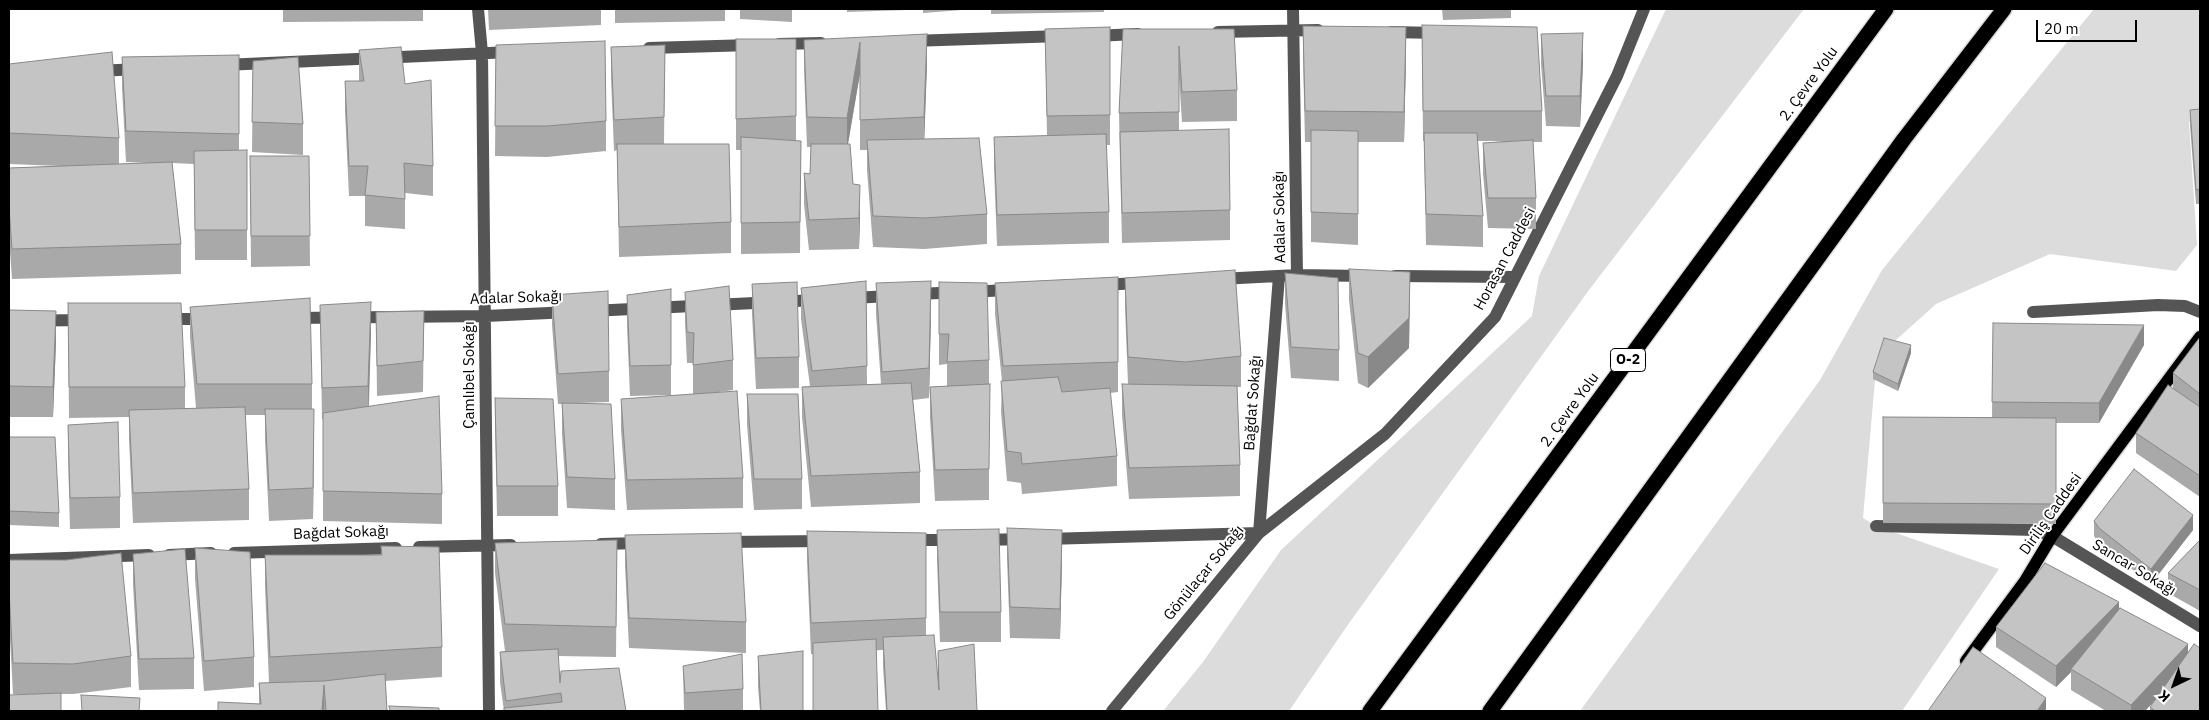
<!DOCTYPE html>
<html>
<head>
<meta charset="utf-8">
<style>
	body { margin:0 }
	#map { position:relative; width:2209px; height:720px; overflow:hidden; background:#fff; font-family:"IBM Plex Sans",sans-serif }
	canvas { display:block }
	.frame { position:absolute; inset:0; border:10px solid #000; pointer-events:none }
	.north { position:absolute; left:2149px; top:660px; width:50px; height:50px; -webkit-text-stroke:4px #fff; paint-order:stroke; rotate:222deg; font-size:14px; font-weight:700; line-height:20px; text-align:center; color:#000 }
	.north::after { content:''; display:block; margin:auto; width:18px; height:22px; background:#000; clip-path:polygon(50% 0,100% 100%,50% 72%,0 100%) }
	.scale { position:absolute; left:2036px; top:20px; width:101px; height:22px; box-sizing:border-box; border:2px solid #000; border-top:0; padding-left:6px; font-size:15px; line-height:18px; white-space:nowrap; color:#000; -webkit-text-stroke:4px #fff; paint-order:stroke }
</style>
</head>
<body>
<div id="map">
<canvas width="2209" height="720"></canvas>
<div class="frame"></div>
<div class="north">K</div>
<div class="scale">20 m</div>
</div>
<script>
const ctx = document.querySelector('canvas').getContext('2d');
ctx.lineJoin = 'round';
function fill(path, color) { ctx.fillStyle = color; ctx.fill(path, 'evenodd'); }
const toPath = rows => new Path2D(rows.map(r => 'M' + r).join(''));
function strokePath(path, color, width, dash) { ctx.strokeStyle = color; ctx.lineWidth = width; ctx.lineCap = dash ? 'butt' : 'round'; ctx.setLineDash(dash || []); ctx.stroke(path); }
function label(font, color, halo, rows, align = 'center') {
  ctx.font = font + ' "IBM Plex Sans",sans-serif'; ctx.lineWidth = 4; ctx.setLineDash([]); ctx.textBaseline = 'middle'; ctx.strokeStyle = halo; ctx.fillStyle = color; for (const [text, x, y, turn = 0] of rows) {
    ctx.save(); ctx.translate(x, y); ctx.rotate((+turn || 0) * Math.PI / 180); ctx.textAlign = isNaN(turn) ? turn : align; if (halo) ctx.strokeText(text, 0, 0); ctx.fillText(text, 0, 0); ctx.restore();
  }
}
fill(toPath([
	[1666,9,1804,9,1589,290,1347,626,1289,711,1163,711,1203,662,1281,550,1532,316,1539,276],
	[2094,9,2200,9,2200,120,2189,122,2197,245,2176,271,2050,254,1936,304,1877,357,1863,518,1876,526,1999,569,1902,711,1580,711,1820,380,1882,270]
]), '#dcdcdc');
const major = toPath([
	[1966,661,2025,581,2052,536,2200,337]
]);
const highway = toPath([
	[1370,711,1886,9],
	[1490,711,1904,139,2004,9]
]);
strokePath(major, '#dbdbdb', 15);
strokePath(highway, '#dbdbdb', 18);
strokePath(toPath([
	[478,9,482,53,489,711],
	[1218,32,1318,30],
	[1391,32,1438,33],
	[1093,36,1138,34],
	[911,41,1061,36],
	[779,44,821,43],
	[649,48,751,45],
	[224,65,511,52],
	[97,71,139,69],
	[1297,275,1365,276],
	[1395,276,1515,277],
	[1220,279,1297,275,1293,9],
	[1100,285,1140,283],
	[916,294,1011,290],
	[851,298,891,296],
	[591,311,816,300],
	[2033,312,2158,305,2185,306,2200,312],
	[294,318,486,316,569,312],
	[166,319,206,319],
	[9,321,84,320],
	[1876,526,2035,530,2052,536,2200,626],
	[1259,533,1385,434,1495,317,1617,76,1644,9],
	[1259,533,1279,276],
	[1046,539,1259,533,1112,711],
	[911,540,954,540],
	[983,540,1023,539],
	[726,542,824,541],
	[601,544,641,543],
	[419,547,511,545],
	[234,553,396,548],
	[169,555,211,553],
	[9,560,149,555]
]), '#555', 12);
strokePath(major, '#000', 12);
strokePath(highway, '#000', 15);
fill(toPath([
	[283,9,423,9,423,21,283,22],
	[488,9,601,9,601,25,489,30],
	[615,9,725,9,725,21,615,23],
	[740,9,792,9,792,22,740,19],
	[847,9,907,9,907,10,847,12],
	[923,9,975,9,923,13],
	[991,9,1104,9,1104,12,991,14],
	[1171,9,1226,9,1171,10],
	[1369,9,1432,9,1432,10],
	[1442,9,1511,9,1511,18,1443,20],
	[1422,25,1542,111,1542,142,1533,142,1536,198,1536,229,1488,228,1483,174,1483,143,1505,141,1477,141,1483,216,1483,247,1426,245,1424,141,1423,141],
	[1303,26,1406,57,1404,142,1358,142,1358,245,1311,242,1311,142,1305,142,1303,57],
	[1110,27,1110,145,1106,145,1109,212,1109,243,997,246,994,167,994,137,1047,136,1045,29],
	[1123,29,1234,29,1237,90,1237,121,1182,122,1179,77,1179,130,1230,210,1230,240,1122,243,1120,162,1119,113],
	[1541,34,1583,64,1580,127,1546,126,1541,64],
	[736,39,796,39,796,141,801,141,800,253,741,254,741,150,736,150],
	[804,40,927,64,924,139,987,214,987,244,924,249,873,247,867,170,867,150,860,150,860,74,848,144,853,184,860,216,859,249,809,250,804,204,804,173,810,174,811,147,807,147,804,70],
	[496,45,606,121,606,151,547,157,495,156],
	[665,45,664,144,731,222,731,253,619,257,617,150,614,151,611,77,611,47],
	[359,50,405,84,433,166,433,196,405,193,405,229,365,226,365,196,349,196,345,112,345,81,359,81],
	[239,55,239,150,247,150,247,260,195,260,194,164,172,163,181,244,181,274,12,279,9,238,9,168,60,166,9,164,9,64,119,138,119,164,150,163,126,162,122,88,122,57],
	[253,61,303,124,303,155,252,152],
	[2200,109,2200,204,2196,204,2190,125,2190,110],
	[250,156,309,156,310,266,251,267],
	[1349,269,1410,302,1409,348,1368,388,1358,383,1349,300],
	[1285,273,1339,350,1339,381,1291,378,1285,304],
	[1118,277,1118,392,1110,393,1117,456,1117,486,1022,494,1021,483,1007,481,1001,412,1002,381,995,314,995,283],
	[1125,278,1241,356,1241,387,1237,387,1240,465,1240,496,1129,499,1122,415,1122,384,1128,384,1125,308],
	[866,281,867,384,881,384,876,314,876,283,931,312,929,398,913,400,920,472,920,503,811,507,802,417,802,387,810,386,801,319,801,288],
	[939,282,989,360,989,500,935,501,930,418,930,387,947,386,947,364,939,365],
	[752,284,799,357,799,388,756,389,752,315],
	[671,289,671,395,630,396,627,326,627,295],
	[685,292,733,360,733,390,719,392,743,478,743,508,627,510,621,430,621,399,693,394,693,363,687,363,685,322],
	[552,295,609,371,609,402,578,403,615,479,615,510,567,508,562,434,562,404,558,404,552,325],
	[68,303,185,387,185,408,196,408,190,337,190,307,312,384,312,409,314,440,313,519,269,521,265,440,265,415,245,415,249,489,249,520,133,523,129,440,129,417,69,418],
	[320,305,371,332,369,406,442,494,442,524,323,521,323,419,322,419],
	[9,310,56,342,53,417,9,417],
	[424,311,423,392,377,396,376,312],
	[1993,323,2144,345,2099,423,2056,423,2056,524,1883,523,1883,417,1992,417],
	[2200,337,2200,497,2136,453,2136,433,2173,388,2173,373],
	[1911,353,1898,391,1873,379,1873,372],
	[747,394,802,479,802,509,754,510,747,425],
	[495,398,558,486,558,516,497,516,495,428],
	[68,425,120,497,120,528,70,529,68,456],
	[9,437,59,513,59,527,9,525],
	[2094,521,2193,530,2151,584,2099,543,2094,536],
	[1007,528,1062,560,1060,639,1010,638,1007,559],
	[937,530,1001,612,1001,642,940,642,937,560],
	[807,531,926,533,926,635,938,679,938,651,977,711,886,711,883,667,883,650,811,654,807,561],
	[625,535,746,622,746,653,629,648,625,566],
	[617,540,616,657,558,656,560,683,626,711,504,711,500,682,500,652,505,651,495,573,495,543],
	[2200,540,2200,611,2168,593,2168,573],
	[381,546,442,647,442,677,385,681,387,711,218,711,259,704,259,683,269,683,265,586,265,555,381,555],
	[195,548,254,657,254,687,204,691,195,579],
	[133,554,194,658,194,689,139,690,133,585],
	[9,560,131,656,131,687,73,694,13,694,9,620],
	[2119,609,2188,653,2200,711,2150,711,2150,707,2154,701,2145,711,2106,711,2071,690,2071,672,2056,687,1996,647,1996,627],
	[758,656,803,711,760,711,758,687],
	[683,666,743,689,743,711,684,711]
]), '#a9a9a9');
fill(toPath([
	[1406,27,1406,57,1404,142,1404,112],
	[1583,33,1583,64,1580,127,1580,96],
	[927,34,927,64,924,148,924,117],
	[860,42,860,73,847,149,847,118],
	[860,185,860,216,859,249,859,218],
	[1410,272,1409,348,1368,388,1368,357],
	[931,281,931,312,929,398,929,368],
	[371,302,371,332,368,417,368,386],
	[56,311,56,342,53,417,53,387],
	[2144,325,2144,345,2099,423,2099,403],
	[1911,345,1911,353,1898,391,1898,384],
	[314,409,314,440,313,519,313,488],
	[2193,515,2193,530,2151,584,2151,569],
	[1062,530,1062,560,1060,639,1060,609],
	[2119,602,2119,622,2071,669,2071,672,2056,687,2056,666],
	[2188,644,2188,664,2145,711,2131,711,2131,705],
	[324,685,324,711,322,711],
	[2046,698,2046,711,2037,711]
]), '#898989');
const building = toPath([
	[1422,25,1537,27,1542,111,1423,111,1422,25],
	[1303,26,1406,27,1404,112,1305,111,1303,26],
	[1110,27,1110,115,1047,116,1045,29,1110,27],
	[1123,29,1234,29,1237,90,1182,92,1179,46,1179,112,1119,113,1123,29],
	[1583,33,1580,96,1546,96,1541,34,1583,33],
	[927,34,924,117,860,120,860,42,847,118,807,117,804,40,927,34],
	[736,39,796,39,796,116,736,119,736,39],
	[605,41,606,121,547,126,495,126,496,45,605,41],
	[665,45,664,117,614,120,611,47,665,45],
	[401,47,405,84,431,80,433,166,404,163,405,199,365,195,368,166,349,166,345,81,364,81,359,50,401,47],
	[112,52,119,138,9,133,9,64,112,52],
	[239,55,239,134,126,131,122,57,239,55],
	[298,57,303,124,252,122,253,61,298,57],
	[2200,109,2200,189,2196,190,2190,110,2200,109],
	[1229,129,1230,210,1122,213,1120,132,1229,129],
	[1311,130,1358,131,1358,214,1311,212,1311,130],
	[1424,133,1477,133,1483,216,1426,214,1424,133],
	[1106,134,1109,212,997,215,994,137,1106,134],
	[741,137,801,141,800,222,741,223,741,137],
	[979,138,987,214,924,218,873,216,867,140,979,138],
	[1533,140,1536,198,1488,198,1483,143,1533,140],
	[617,144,729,144,731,222,619,227,617,144],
	[811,144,850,144,853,184,860,185,859,218,809,220,804,173,810,174,811,144],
	[247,150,247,230,195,230,194,151,247,150],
	[250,156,309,156,310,236,251,236,250,156],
	[172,162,181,244,12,249,9,207,9,168,172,162],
	[1349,269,1410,272,1409,318,1368,357,1358,353,1349,269],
	[1235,270,1241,356,1185,362,1128,357,1125,278,1235,270],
	[1285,273,1338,278,1339,350,1291,347,1285,273],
	[1118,277,1118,362,1003,366,995,283,1118,277],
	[866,281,867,366,812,371,801,288,866,281],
	[931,281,929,368,882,372,876,283,931,281],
	[797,282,799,357,756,358,752,284,797,282],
	[939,282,987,283,989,360,947,362,949,334,939,334,939,282],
	[729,286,733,360,693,365,694,333,687,332,685,292,729,286],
	[671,289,671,365,630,366,627,295,671,289],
	[608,291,609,371,558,374,552,295,608,291],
	[310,298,312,384,197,384,190,307,310,298],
	[371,302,368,386,322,388,320,305,371,302],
	[68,303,181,303,185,387,69,387,68,303],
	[9,310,56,311,53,387,9,386,9,310],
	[424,311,423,361,377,366,376,312,424,311],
	[1993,323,2144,325,2099,403,1992,402,1993,323],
	[2200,337,2200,394,2173,373,2200,337],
	[1884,338,1911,345,1898,384,1873,372,1884,338],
	[1058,377,1062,392,1110,388,1117,456,1022,464,1021,453,1007,451,1001,381,1058,377],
	[911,383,920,472,811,476,802,387,911,383],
	[990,384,989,469,935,470,930,387,990,384],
	[1122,384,1237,386,1240,465,1129,468,1122,384],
	[2168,385,2200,407,2200,476,2136,433,2168,385],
	[737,391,743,478,627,480,621,399,737,391],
	[747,394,798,394,802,479,754,479,747,394],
	[439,396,442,494,323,491,323,413,439,396],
	[495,398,553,399,558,486,497,486,495,398],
	[562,403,611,404,615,479,567,477,562,403],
	[245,407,249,489,133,493,129,410,245,407],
	[265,409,314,409,313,488,269,490,265,409],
	[1883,417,2056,418,2056,504,1883,503,1883,417],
	[118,422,120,497,70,498,68,425,118,422],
	[9,437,55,437,59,513,9,511,9,437],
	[2134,469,2193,515,2151,569,2099,528,2094,521,2134,469],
	[1007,528,1062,530,1060,609,1010,607,1007,528],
	[999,529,1001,612,940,612,937,530,999,529],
	[807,531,926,533,926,618,811,623,807,531],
	[741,533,746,622,629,618,625,535,741,533],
	[617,540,616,627,505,624,495,543,617,540],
	[2200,540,2200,590,2168,573,2200,540],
	[381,546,439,547,442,647,270,657,265,555,382,555,381,546],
	[195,548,250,552,254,657,204,661,195,548],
	[185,549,194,658,139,659,133,554,185,549],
	[121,553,131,656,73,664,13,663,9,590,9,560,66,560,121,553],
	[2045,563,2119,602,2056,666,1996,627,2045,563],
	[2120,608,2188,644,2131,705,2071,669,2120,608],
	[934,635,939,690,938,651,974,644,977,711,887,711,883,637,934,635],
	[876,639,878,711,813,711,813,643,876,639],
	[2194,644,2200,648,2200,711,2155,711,2150,707,2194,644],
	[1973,647,2046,698,2037,711,1928,711,1973,647],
	[558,649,560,683,561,671,619,668,626,711,504,711,504,708,562,702,561,693,506,701,500,652,558,649],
	[803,651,803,711,761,711,758,656,803,651],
	[742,654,743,689,685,693,683,666,742,654],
	[385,674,387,711,326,711,324,685,322,711,218,711,218,702,261,704,259,683,324,681,385,674],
	[61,693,61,711,9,711,9,695,61,693],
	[81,695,140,698,139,711,82,711,81,695],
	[389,706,439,708,439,711,390,711,389,706]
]);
fill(building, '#c4c4c4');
strokePath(building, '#898989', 1);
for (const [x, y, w] of [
	[1628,360,35]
]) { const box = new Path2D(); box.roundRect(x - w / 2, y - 11.5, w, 23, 4); ctx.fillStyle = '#fff'; ctx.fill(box); strokePath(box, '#000', 1); }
label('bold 14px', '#000', null, [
	["O-2",1628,360]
]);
label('15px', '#000', '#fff', [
	["2. Çevre Yolu",1809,84,-54],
	["Adalar Sokağı",1280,217,-91],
	["Horasan Caddesi",1505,259,-62],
	["Adalar Sokağı",516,298,-2],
	["Çamlıbel Sokağı",470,375,-90],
	["Bağdat Sokağı",1253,403,-86],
	["2. Çevre Yolu",1570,410,-54],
	["Diriliş Caddesi",2051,514,-55],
	["Bağdat Sokağı",341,533,-2],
	["Sancar Sokağı",2134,568,31],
	["Gönülaçar Sokağı",1204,573,-51]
]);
</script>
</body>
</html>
